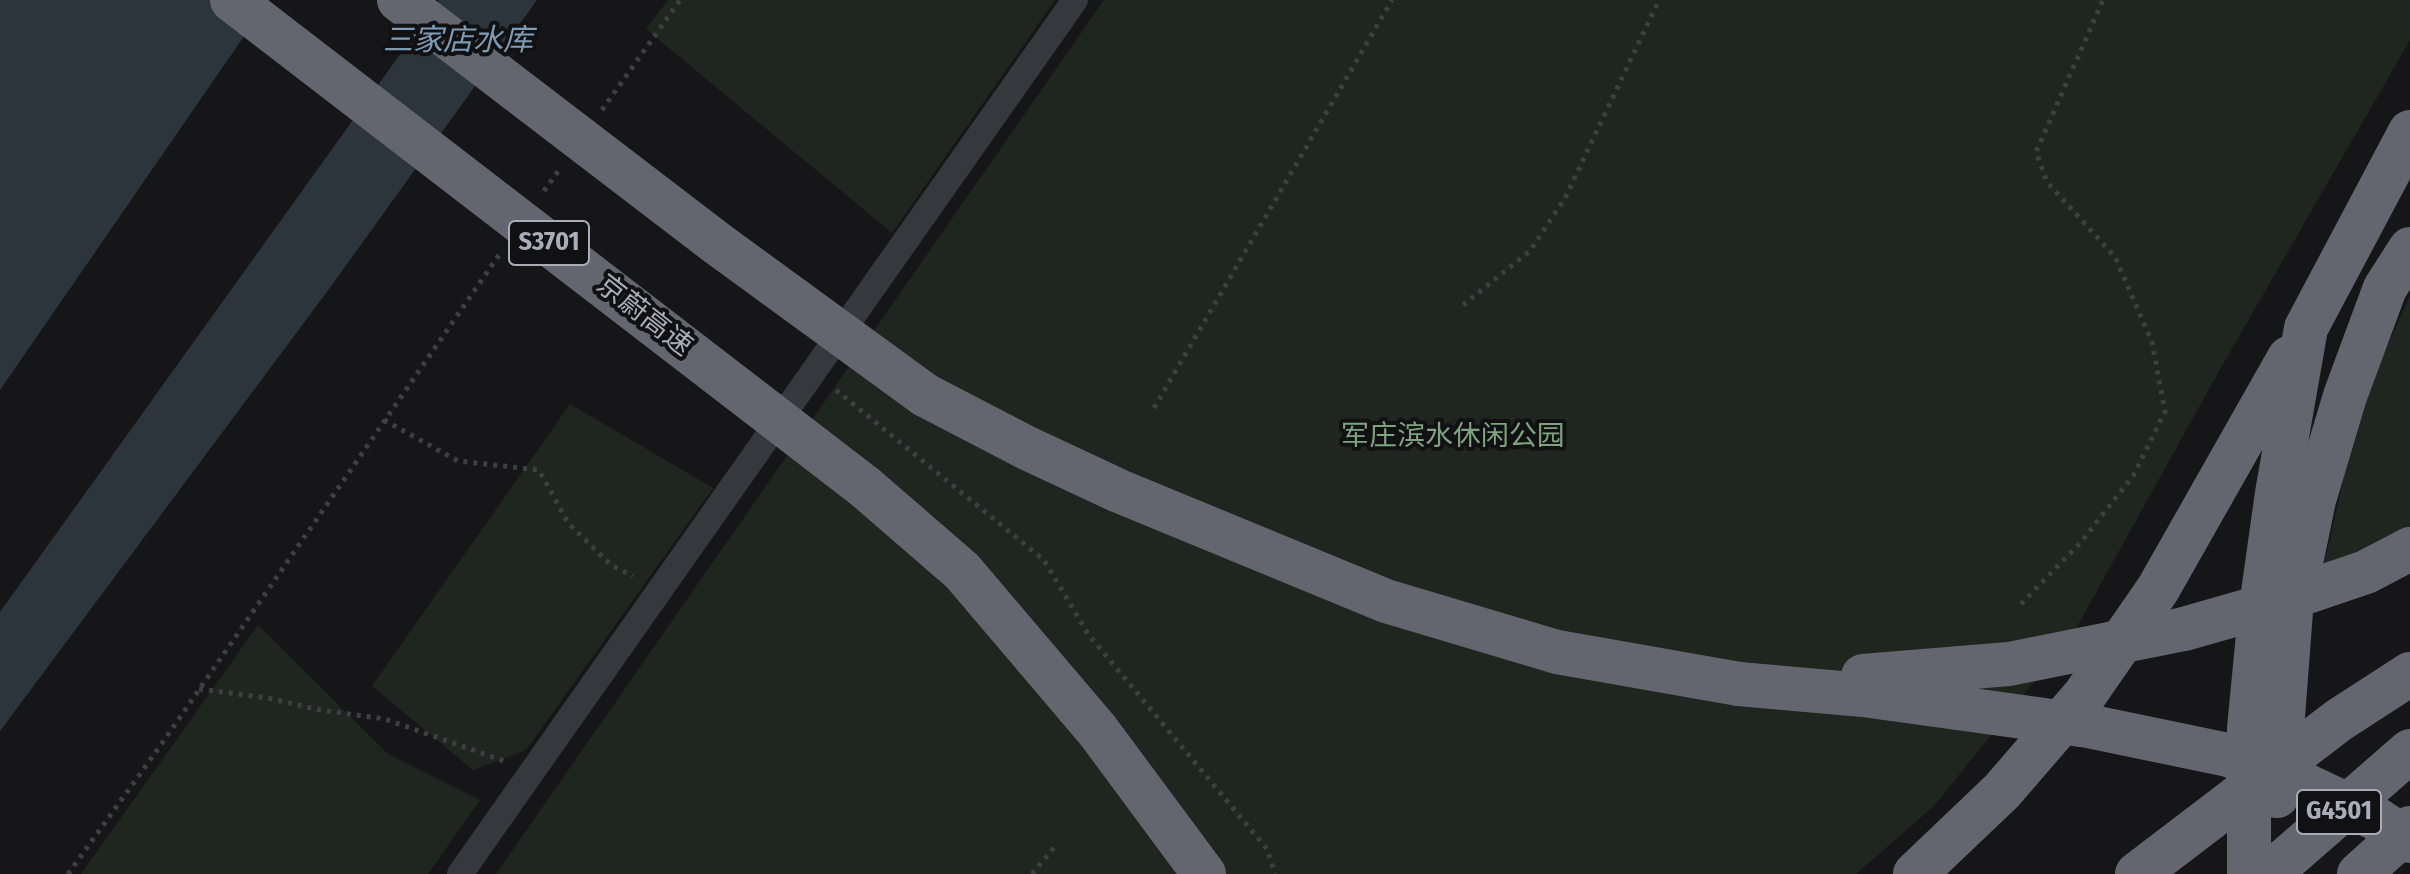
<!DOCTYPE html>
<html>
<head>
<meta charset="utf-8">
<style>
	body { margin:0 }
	canvas { display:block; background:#161618 }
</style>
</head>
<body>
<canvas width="2410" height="874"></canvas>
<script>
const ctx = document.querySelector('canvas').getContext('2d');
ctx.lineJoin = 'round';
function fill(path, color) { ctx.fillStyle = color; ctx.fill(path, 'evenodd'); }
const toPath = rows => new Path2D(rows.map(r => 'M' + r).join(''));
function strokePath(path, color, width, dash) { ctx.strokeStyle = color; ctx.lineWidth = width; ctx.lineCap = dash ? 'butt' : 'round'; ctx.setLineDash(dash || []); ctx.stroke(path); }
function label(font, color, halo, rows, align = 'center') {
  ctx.font = font + ' "Fira Sans Condensed","Noto Sans SC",sans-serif'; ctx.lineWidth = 8; ctx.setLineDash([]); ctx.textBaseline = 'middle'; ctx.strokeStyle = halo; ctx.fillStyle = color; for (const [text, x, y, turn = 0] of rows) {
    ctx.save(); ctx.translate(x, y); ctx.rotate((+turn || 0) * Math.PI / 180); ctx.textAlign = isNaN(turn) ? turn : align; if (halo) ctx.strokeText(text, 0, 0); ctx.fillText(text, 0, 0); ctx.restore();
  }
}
fill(toPath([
	[668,0,1055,0,892,233,646,29],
	[1104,0,2410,0,2410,40,2219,371,2074,632,1934,806,1856,874,496,874],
	[2410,296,2410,531,2318,593,2359,408],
	[570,404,713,488,526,750,473,770,372,686],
	[258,625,388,754,480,800,428,874,81,874]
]), '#1e261f');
fill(toPath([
	[0,0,269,0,0,390],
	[439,0,537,0,329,289,0,731,0,612]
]), '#2c353c');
strokePath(toPath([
	[602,110,680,0],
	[544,191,559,170],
	[1463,305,1530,251,1565,198,1659,0],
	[836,390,1044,560,1088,634,1267,849,1275,874],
	[1154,408,1392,0],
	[384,420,458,461,539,470,568,523,611,565,633,576],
	[2021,604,2081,542,2133,476,2165,412,2152,342,2115,257,2047,182,2036,152,2103,0],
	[199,689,268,698,320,710,385,719,504,761],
	[68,874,163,742,499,255],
	[1032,874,1056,845]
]), '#3d3f44', 5, [4, 6]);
strokePath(toPath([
	[460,874,1075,0]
]), '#37383d', 26);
strokePath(toPath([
	[925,395,1027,448,1119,491,1386,601,1557,652,1739,684],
	[865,487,962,571,1098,731,1204,874],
	[2277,796,2291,611,2314,500,2345,396,2385,288,2410,249],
	[1915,874,2002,791,2084,696,2158,589,2289,358],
	[2249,874,2249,728,2260,614,2277,493,2306,328,2410,132],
	[2359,874,2410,828]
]), '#63666e', 44);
strokePath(toPath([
	[232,0,865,487],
	[399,0,718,244,925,395],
	[1863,676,2009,664,2184,629,2275,603,2366,572,2410,549],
	[1739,684,1863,695,2088,726,2228,755,2301,783,2375,818,2410,841],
	[2137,874,2339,720,2410,674],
	[2269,874,2410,751]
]), '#63666e', 44);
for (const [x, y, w] of [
	[549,243,80],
	[2339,812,84]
]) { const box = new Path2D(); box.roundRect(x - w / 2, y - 22, w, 44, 6); ctx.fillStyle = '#111113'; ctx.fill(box); strokePath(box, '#a8adb8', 2); }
label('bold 26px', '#a8adb8', null, [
	["S3701",549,243],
	["G4501",2339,812]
]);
label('28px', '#a8adb8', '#111113', [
	["京蔚高速",644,316,38]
]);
label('28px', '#7fa381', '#111113', [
	["军庄滨水休闲公园",1453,437]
]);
label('italic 30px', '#7f9bb3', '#111113', [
	["三家店水库",458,42]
]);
</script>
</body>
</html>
